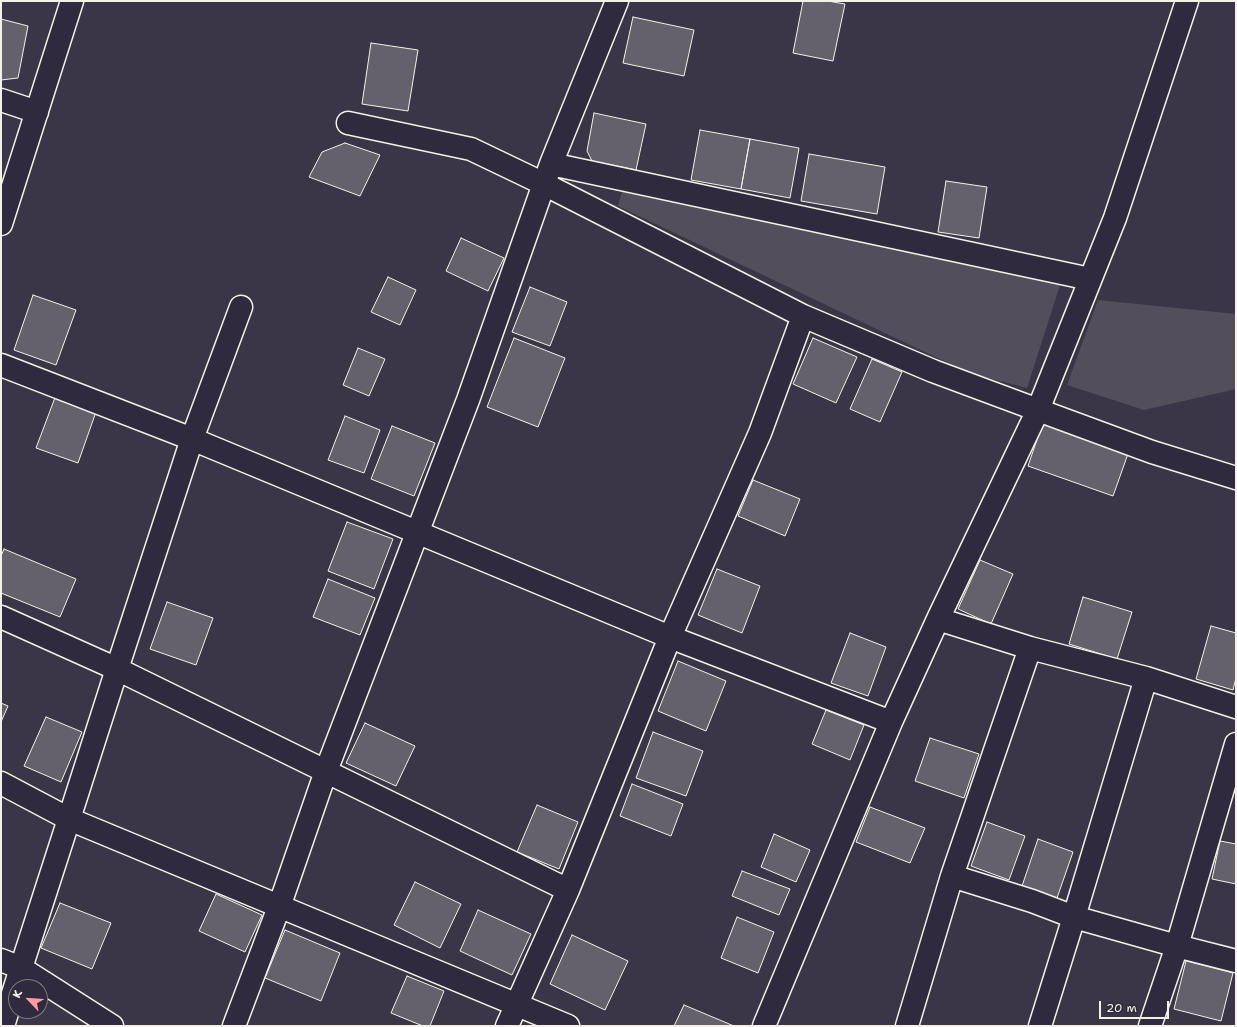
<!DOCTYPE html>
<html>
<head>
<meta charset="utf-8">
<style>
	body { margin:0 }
	#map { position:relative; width:1237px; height:1027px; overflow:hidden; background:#3b3647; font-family:"Shantell Sans",sans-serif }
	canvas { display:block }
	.frame { position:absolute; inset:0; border:2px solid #f4f1e8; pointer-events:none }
	.north { position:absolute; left:8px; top:979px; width:40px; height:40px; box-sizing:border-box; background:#2f2a3d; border:1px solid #7e7a81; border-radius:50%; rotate:295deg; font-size:11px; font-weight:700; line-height:16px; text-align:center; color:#f4f1e8 }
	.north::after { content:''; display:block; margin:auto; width:14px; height:18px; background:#ff9aa2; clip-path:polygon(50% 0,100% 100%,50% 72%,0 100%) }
	.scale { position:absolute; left:1099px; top:1001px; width:70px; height:18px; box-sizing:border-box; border:2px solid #f4f1e8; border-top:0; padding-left:5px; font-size:12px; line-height:14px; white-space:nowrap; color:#f4f1e8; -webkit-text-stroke:3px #2f2a3d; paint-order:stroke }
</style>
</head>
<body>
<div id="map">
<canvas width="1237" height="1027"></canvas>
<div class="frame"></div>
<div class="north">K</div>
<div class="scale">20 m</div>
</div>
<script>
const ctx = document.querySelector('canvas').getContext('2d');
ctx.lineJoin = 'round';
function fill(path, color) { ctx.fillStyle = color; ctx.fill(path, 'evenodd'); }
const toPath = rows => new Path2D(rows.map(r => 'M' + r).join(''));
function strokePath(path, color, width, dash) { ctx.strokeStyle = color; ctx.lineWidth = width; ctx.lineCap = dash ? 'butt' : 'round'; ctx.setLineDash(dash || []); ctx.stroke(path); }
fill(toPath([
	[622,192,1061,282,1027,388,969,373,618,206],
	[1098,300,1236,314,1236,389,1144,410,1067,385]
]), '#534e5c');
const building = toPath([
	[803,1,828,1,845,4,833,61,793,53,803,1],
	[633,17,694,30,684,76,623,63,633,17],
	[1,19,28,26,18,78,1,80,1,19],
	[371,43,418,50,408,111,362,104,371,43],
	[594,113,646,124,636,170,592,161,587,151,594,113],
	[700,130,750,139,741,189,691,180,700,130],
	[750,139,799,148,790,198,741,189,750,139],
	[345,143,380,155,360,196,309,177,322,152,345,143],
	[809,154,885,167,877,214,801,201,809,154],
	[946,181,987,187,979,238,938,232,946,181],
	[461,238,504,258,488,291,446,271,461,238],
	[388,277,416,290,400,325,371,312,388,277],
	[530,287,567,302,550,346,512,332,530,287],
	[33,295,76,310,56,365,14,350,33,295],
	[514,338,565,358,538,427,487,407,514,338],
	[813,338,857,357,836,403,793,384,813,338],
	[358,348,385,359,369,396,343,385,358,348],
	[872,359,902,372,880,422,850,409,872,359],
	[56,395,97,409,78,463,36,448,56,395],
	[345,416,380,430,364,473,328,460,345,416],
	[1043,422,1129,451,1113,496,1028,466,1043,422],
	[392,426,435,443,414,496,371,479,392,426],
	[753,480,800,499,785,536,738,516,753,480],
	[347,522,393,539,374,589,328,571,347,522],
	[4,549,76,579,60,617,1,593,1,556,4,549],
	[980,560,1013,574,991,624,958,609,980,560],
	[717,569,760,586,742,633,698,615,717,569],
	[328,579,375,598,360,635,313,617,328,579],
	[1083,597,1132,612,1117,659,1069,644,1083,597],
	[167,602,213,618,196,665,150,649,167,602],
	[1211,626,1236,633,1236,678,1233,690,1196,679,1211,626],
	[850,633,886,647,868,696,831,683,850,633],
	[678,661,726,681,706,731,658,711,678,661],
	[1,703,8,706,1,722,1,703],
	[826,710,864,725,850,760,812,744,826,710],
	[46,717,82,732,61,782,24,766,46,717],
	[365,723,415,746,396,786,346,763,365,723],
	[653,732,703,751,686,796,636,778,653,732],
	[930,738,979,754,964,798,915,781,930,738],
	[632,784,683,804,671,836,620,816,632,784],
	[537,805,578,822,559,869,517,852,537,805],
	[870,807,925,828,910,863,856,842,870,807],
	[987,822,1025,836,1009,880,971,866,987,822],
	[774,834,810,850,796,882,761,867,774,834],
	[1038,839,1073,852,1057,898,1022,886,1038,839],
	[1220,841,1236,844,1236,884,1212,879,1220,841],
	[742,871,790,889,779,915,732,896,742,871],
	[415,882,461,904,440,948,394,925,415,882],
	[216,894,262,915,245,952,199,931,216,894],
	[60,903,111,923,92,969,41,948,60,903],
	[478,910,531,934,512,975,460,951,478,910],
	[737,917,774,932,758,973,721,958,737,917],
	[285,930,340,953,321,1001,265,978,285,930],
	[572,935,628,961,605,1010,550,984,572,935],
	[1186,961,1233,973,1221,1021,1174,1009,1186,961],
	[407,976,444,991,430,1026,423,1026,391,1013,407,976],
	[684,1005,734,1026,674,1026,684,1005]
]);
fill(building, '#65616c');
strokePath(building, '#f4f1e8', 1);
const minor = toPath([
	[1,100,37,112],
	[348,123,471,149,544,184,803,316,933,371,1038,410,1152,452,1236,478],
	[551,164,1090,279],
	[1,224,72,1],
	[1,365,192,439,670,637,891,722],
	[1,617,117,669,568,890],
	[938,619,1030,648,1146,678,1236,707],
	[1,783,69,819,568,1026],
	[952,876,1032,901,1074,917,1177,946,1236,961],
	[1,960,21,968,112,1026],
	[3,1026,21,968,69,819,117,669,192,439,241,307],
	[234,1026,279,907,326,771,468,400,551,164,617,1],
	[507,1026,568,890,670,637,760,433,803,316],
	[764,1026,891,722,938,619,1038,410,1115,218,1187,1],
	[907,1026,952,876,1030,648],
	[1040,1026,1074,917,1146,678],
	[1150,1026,1177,946,1236,744]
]);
strokePath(minor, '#f4f1e8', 25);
strokePath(minor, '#2f2a3d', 22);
</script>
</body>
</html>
